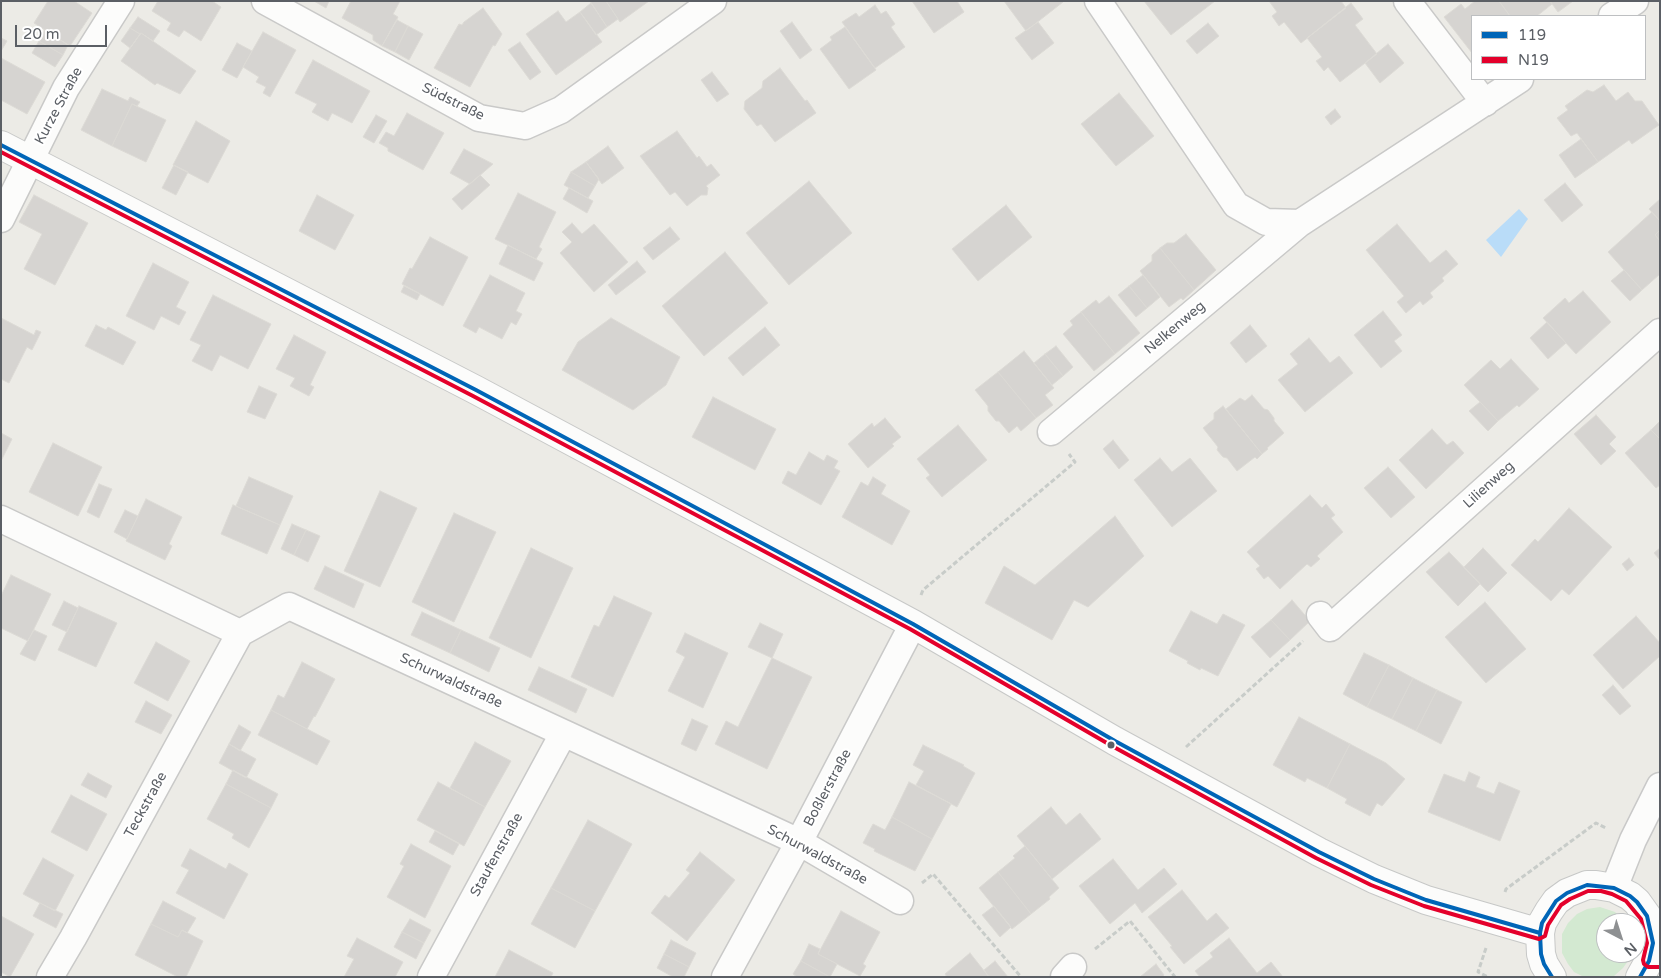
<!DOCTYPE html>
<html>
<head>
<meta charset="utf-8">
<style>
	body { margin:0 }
	#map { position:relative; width:1661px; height:978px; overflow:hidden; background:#ecebe6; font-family:"Varela Round",sans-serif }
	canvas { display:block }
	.frame { position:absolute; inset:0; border:2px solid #5b5f65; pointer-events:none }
	.legend { position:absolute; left:1471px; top:15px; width:175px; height:65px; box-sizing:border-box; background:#fff; border:1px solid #bdbfc1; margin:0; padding:6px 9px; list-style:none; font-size:15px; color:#5b5f65 }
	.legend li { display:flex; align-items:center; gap:10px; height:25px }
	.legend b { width:25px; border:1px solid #bdbfc1 }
	.north { position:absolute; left:1596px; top:913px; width:50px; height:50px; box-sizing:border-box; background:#fff; border:1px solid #bdbfc1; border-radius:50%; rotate:140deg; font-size:14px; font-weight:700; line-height:20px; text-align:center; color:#5b5f65 }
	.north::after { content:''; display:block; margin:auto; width:18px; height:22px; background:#8e9092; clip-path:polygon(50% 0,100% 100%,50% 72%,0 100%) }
	.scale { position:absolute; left:15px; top:25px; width:92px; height:22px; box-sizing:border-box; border:2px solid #5b5f65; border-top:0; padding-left:6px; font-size:15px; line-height:18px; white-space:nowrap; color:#5b5f65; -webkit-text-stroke:4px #fff; paint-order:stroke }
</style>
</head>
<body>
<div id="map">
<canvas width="1661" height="978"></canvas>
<div class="frame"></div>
<ul class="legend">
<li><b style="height:6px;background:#0065b7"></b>119</li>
<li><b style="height:6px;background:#e4002b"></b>N19</li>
</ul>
<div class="north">N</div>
<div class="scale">20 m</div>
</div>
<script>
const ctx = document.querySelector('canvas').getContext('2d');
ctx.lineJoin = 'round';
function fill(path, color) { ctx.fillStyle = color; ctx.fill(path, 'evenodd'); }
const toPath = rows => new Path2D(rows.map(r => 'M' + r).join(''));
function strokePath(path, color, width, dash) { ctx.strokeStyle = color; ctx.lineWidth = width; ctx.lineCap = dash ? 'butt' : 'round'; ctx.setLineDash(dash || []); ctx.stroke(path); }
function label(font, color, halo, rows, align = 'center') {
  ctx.font = font + ' "Varela Round",sans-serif'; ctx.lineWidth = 4.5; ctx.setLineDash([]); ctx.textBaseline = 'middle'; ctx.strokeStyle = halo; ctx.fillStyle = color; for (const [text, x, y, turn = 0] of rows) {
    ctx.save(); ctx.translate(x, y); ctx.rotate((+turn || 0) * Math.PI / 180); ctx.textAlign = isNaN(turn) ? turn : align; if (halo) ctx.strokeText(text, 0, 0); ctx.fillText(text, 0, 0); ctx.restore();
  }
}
fill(toPath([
	[1600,907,1615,912,1626,923,1606,923,1606,953,1631,953,1630,958,1623,968,1614,976,1584,977,1574,972,1568,964,1562,953,1562,934,1568,923,1577,914,1587,909]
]), '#d3e9d1');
fill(toPath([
	[1519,209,1528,219,1501,257,1486,240]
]), '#b9dcf8');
const building = toPath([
	[48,1,74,1,92,13,70,46,34,23,48,1],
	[158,1,212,1,221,7,201,41,184,30,179,37,167,30,171,23,152,11,158,1],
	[314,1,329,1,326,8,314,1],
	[351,1,400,1,393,14,398,17,382,46,373,40,373,35,342,18,351,1],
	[590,1,606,1,618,19,607,27,590,1],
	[606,1,649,1,620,22,606,1],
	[912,1,957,1,964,12,934,33,912,1],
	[1004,1,1062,1,1063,2,1026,31,1004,1],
	[1144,1,1215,1,1171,35,1144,1],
	[1269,1,1341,1,1346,8,1301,43,1284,22,1279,26,1272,16,1277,12,1269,1],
	[1475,1,1499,1,1510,16,1472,16,1472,53,1444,17,1461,4,1465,9,1475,1],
	[1499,1,1550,1,1552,4,1537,16,1510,16,1499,1],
	[1550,1,1573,1,1558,12,1550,1],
	[591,3,607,27,596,35,580,12,591,3],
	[1351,3,1363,19,1355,25,1377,54,1340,82,1328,67,1324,71,1316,61,1322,57,1307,38,1351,3],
	[875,5,881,14,886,11,895,24,891,27,905,47,875,68,842,22,856,13,859,17,875,5],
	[483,8,502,34,495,46,493,45,470,87,434,68,459,24,462,25,464,22,483,8],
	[558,11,566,22,580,12,602,42,556,75,526,34,558,11],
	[138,17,160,31,153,41,141,33,140,34,130,28,138,17],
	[397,20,408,26,395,52,382,46,397,20],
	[792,22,812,50,800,59,780,31,792,22],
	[1038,22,1054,43,1032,60,1015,38,1038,22],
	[1208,23,1219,36,1197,54,1186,41,1208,23],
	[408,26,423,34,409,60,395,52,408,26],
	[845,27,876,70,849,89,820,49,832,40,830,37,845,27],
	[130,28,140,34,130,48,121,41,130,28],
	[45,30,68,45,63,55,39,41,45,30],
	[263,32,296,50,270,97,263,93,266,87,256,82,259,77,243,67,263,32],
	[141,33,196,71,180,94,157,83,155,85,121,61,141,33],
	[1,38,7,41,1,51,1,38],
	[39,41,63,55,55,67,32,53,39,41],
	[520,42,541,72,530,80,508,50,520,42],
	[237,43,252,51,237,78,222,70,237,43],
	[1388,44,1404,63,1380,83,1365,63,1388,44],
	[1,58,45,82,27,114,1,100,1,58],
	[313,60,370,91,352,123,332,113,328,121,312,112,317,104,295,93,313,60],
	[780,68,805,101,807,100,816,113,775,142,761,124,757,126,744,109,745,101,762,88,763,81,780,68],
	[712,72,729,94,717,102,701,80,712,72],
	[1604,85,1616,101,1628,92,1635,101,1642,101,1659,125,1632,144,1629,140,1598,162,1577,133,1571,136,1557,118,1568,110,1565,106,1587,90,1593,92,1604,85],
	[102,89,128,101,130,97,140,102,137,106,132,104,112,146,81,130,102,89],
	[1119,93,1154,136,1116,166,1081,124,1119,93],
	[132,104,166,120,146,162,112,146,132,104],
	[1335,109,1341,117,1331,125,1325,117,1335,109],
	[407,113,444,133,423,170,388,151,388,148,379,143,386,132,394,136,407,113],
	[376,115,387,121,374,143,363,137,376,115],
	[196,121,230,141,208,183,173,165,196,121],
	[677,131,697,158,699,156,707,167,711,164,720,175,706,186,708,188,707,195,701,195,687,206,675,192,670,195,640,156,677,131],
	[1581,139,1598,162,1575,178,1559,155,1581,139],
	[608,146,624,168,602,184,586,162,608,146],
	[464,149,493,164,470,184,450,173,464,149],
	[586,162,599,179,595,186,571,172,586,162],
	[174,165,188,172,176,195,162,188,174,165],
	[571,172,595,186,588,198,564,185,571,172],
	[480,175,490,185,462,210,452,199,480,175],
	[809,181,852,233,789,285,746,233,809,181],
	[1565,183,1583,205,1562,222,1544,200,1565,183],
	[569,188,593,201,587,213,563,199,569,188],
	[518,193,556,212,539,247,542,249,536,259,495,239,518,193],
	[34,195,88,223,55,285,24,269,42,234,19,222,34,195],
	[317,195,354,215,335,250,299,231,317,195],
	[1660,199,1660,221,1649,209,1660,199],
	[1006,205,1032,237,978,281,952,249,1006,205],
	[1652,212,1660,221,1660,230,1655,235,1660,241,1660,274,1642,290,1608,252,1652,212],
	[572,223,582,234,594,224,628,262,594,292,560,253,572,242,562,232,572,223],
	[1397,224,1430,263,1446,250,1458,264,1442,278,1444,281,1430,293,1433,297,1423,305,1420,301,1406,313,1397,302,1404,296,1366,250,1397,224],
	[670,227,680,239,653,260,643,248,670,227],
	[1660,230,1660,241,1655,235,1660,230],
	[1186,234,1216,270,1194,290,1160,248,1167,243,1174,243,1186,234],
	[430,237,468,257,443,306,402,284,410,268,412,269,430,237],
	[508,245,543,263,534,281,499,264,508,245],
	[1160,248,1194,290,1183,300,1181,298,1169,307,1140,271,1152,261,1152,255,1160,248],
	[725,252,768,303,704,356,662,306,725,252],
	[637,261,646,272,616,295,608,285,637,261],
	[153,263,189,282,176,307,186,312,179,325,161,316,154,330,126,316,153,263],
	[1624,270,1642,290,1630,301,1611,281,1624,270],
	[490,275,525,293,516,311,522,314,516,325,511,322,502,339,479,327,476,333,463,326,490,275],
	[1143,275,1160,297,1147,308,1129,286,1143,275],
	[404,286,420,294,417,300,401,292,404,286],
	[1129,286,1147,308,1136,317,1118,295,1129,286],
	[1583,291,1611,322,1576,354,1543,318,1565,298,1569,303,1583,291],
	[213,295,271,324,248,369,220,355,212,371,192,361,201,345,190,340,213,295],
	[1109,296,1140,333,1115,354,1081,312,1096,300,1099,304,1109,296],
	[1383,311,1402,335,1394,341,1402,351,1381,368,1354,335,1383,311],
	[1081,312,1115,354,1094,371,1063,334,1073,325,1070,321,1081,312],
	[1,318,34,335,36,330,41,332,32,350,27,347,9,383,1,379,1,318],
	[611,318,680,357,666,385,633,410,562,370,578,342,611,318],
	[1547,322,1566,343,1548,359,1530,338,1547,322],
	[96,325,106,330,108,327,136,342,123,365,85,346,96,325],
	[1250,325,1267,346,1246,363,1230,343,1250,325],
	[765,327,780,345,743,376,728,358,765,327],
	[294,335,326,352,310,385,314,387,309,396,290,386,295,378,276,369,294,335],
	[1309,338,1330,363,1339,356,1353,373,1305,412,1278,380,1298,364,1290,354,1309,338],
	[1056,346,1073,367,1063,376,1045,354,1056,346],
	[1024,351,1054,388,1045,395,1053,405,1036,418,998,372,1024,351],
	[1045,354,1063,376,1052,385,1034,363,1045,354],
	[1511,359,1539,389,1519,407,1517,405,1498,421,1464,385,1491,360,1500,369,1511,359],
	[998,372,1036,418,1021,431,1017,426,1009,433,999,421,996,421,988,411,988,406,975,390,998,372],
	[259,386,277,394,265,419,247,412,259,386],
	[1252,395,1264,409,1268,410,1274,418,1274,421,1284,433,1267,448,1268,449,1262,454,1226,409,1240,398,1245,401,1252,395],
	[713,397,776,429,755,470,692,437,713,397],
	[1480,402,1498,421,1488,431,1469,411,1480,402],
	[1223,406,1262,454,1257,459,1255,457,1237,471,1227,458,1223,457,1217,450,1218,447,1203,428,1214,419,1214,413,1223,406],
	[1596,415,1616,437,1609,444,1616,451,1601,465,1574,434,1596,415],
	[885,418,901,437,892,444,894,446,868,468,848,444,872,423,874,427,885,418],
	[1660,421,1660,439,1651,430,1660,421],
	[958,425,987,460,942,497,926,478,930,475,917,459,958,425],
	[1432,429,1447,445,1453,441,1464,453,1426,489,1399,460,1432,429],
	[1651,430,1660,439,1660,485,1656,488,1625,453,1651,430],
	[1,433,12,439,1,461,1,433],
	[1113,440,1129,460,1119,469,1103,449,1113,440],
	[53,443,102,467,78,516,29,492,53,443],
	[809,452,824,461,827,455,838,461,834,468,840,471,821,505,782,483,788,471,796,475,809,452],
	[1160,458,1172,472,1190,458,1217,491,1172,527,1134,480,1160,458],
	[1388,467,1415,497,1391,518,1364,488,1388,467],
	[249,477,293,496,280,525,236,506,249,477],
	[873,477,886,485,881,494,910,511,892,545,842,517,861,482,868,486,873,477],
	[99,484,112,489,99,518,87,512,99,484],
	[380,491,417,508,380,587,344,571,380,491],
	[1310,495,1322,508,1326,504,1335,515,1331,518,1343,532,1317,556,1320,559,1311,567,1307,564,1280,589,1268,576,1264,579,1256,569,1260,566,1247,552,1310,495],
	[146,499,182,517,169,544,172,546,165,560,126,541,146,499],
	[233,505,280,525,267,554,221,534,233,505],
	[1569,508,1612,547,1569,595,1562,589,1551,601,1511,565,1535,539,1538,542,1569,508],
	[125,510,138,516,127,539,114,532,125,510],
	[454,513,496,532,454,622,412,602,454,513],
	[1115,516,1144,556,1088,607,1074,600,1052,640,985,603,1004,566,1035,585,1115,516],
	[292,524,306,530,294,555,281,549,292,524],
	[306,530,320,536,308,562,294,555,306,530],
	[531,548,573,568,531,658,489,638,531,548],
	[1483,548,1507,573,1488,592,1464,567,1483,548],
	[1660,548,1660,560,1654,553,1660,548],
	[1449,552,1480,584,1458,606,1426,572,1449,552],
	[1629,558,1634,565,1627,571,1622,564,1629,558],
	[325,566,364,584,354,608,314,589,325,566],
	[11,575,51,594,28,641,1,628,1,596,11,575],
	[614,596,652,613,613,697,571,677,594,625,599,627,614,596],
	[1292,600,1310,621,1290,640,1271,620,1292,600],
	[64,601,78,608,67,632,52,625,64,601],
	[1485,602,1526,649,1486,683,1445,637,1485,602],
	[79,606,117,623,96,667,58,650,79,606],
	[1191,611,1217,624,1223,614,1245,625,1218,676,1201,668,1200,670,1187,663,1188,661,1169,651,1191,611],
	[422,612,461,630,450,653,411,635,422,612],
	[1636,616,1660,643,1660,656,1623,689,1593,655,1636,616],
	[1271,620,1290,640,1270,658,1251,637,1271,620],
	[760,623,783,634,772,658,748,647,760,623],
	[34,630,47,636,35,661,20,654,34,630],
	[461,630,500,648,489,672,450,653,461,630],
	[685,633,728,653,703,708,668,691,685,657,676,652,685,633],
	[156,642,190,661,168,701,134,683,156,642],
	[1364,653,1389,665,1367,707,1343,694,1364,653],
	[772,658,812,677,767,769,715,744,726,721,738,727,772,658],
	[302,662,335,679,315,717,314,716,307,729,271,710,278,695,284,698,302,662],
	[1389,665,1413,678,1392,719,1367,707,1389,665],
	[539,667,587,689,576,713,528,690,539,667],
	[1413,678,1437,690,1416,731,1392,719,1413,678],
	[1613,685,1631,706,1620,715,1602,695,1613,685],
	[1437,690,1462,702,1441,744,1416,731,1437,690],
	[146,701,172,715,161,734,135,722,146,701],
	[271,710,330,741,317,765,258,735,271,710],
	[1299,717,1350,744,1327,788,1307,778,1305,782,1273,765,1299,717],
	[692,719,708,726,696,751,681,744,692,719],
	[239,725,251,732,240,751,229,744,239,725],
	[475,742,511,761,485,807,450,788,475,742],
	[229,744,256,759,246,778,219,763,229,744],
	[1350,744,1386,763,1405,779,1382,806,1377,803,1370,816,1345,803,1347,799,1327,788,1350,744],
	[923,745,964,765,963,766,975,773,957,807,916,785,924,771,913,765,923,745],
	[233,770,278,794,271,808,226,784,233,770],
	[1469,772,1480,777,1476,787,1494,794,1499,782,1520,791,1500,841,1428,812,1444,774,1465,782,1469,772],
	[88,773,112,786,106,798,81,785,88,773],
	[438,782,485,807,464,846,417,820,438,782],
	[909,782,951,804,932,839,892,817,909,782],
	[226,784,271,808,249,848,232,838,234,834,207,819,226,784],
	[71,795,107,814,87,851,51,832,71,795],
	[1051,807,1066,825,1080,813,1101,839,1052,879,1017,836,1051,807],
	[892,817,932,839,915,871,874,851,875,849,863,843,873,824,885,830,892,817],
	[588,820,632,844,595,911,551,888,588,820],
	[435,831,459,844,453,855,429,842,435,831],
	[411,844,451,866,425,918,387,897,404,866,400,864,411,844],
	[1025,846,1059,888,1049,897,1050,899,1031,914,998,872,1015,858,1013,856,1025,846],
	[190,849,226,869,229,863,248,874,224,919,176,893,189,870,181,866,190,849],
	[700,852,735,880,687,941,651,913,665,895,669,898,690,873,686,870,700,852],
	[43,858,74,875,55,911,23,894,43,858],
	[1113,859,1138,890,1164,868,1177,884,1142,913,1135,903,1110,924,1079,886,1113,859],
	[998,872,1031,914,1012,929,979,888,998,872],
	[551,888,595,911,575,948,531,924,551,888],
	[1182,890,1207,921,1216,913,1229,928,1184,964,1170,947,1172,946,1148,917,1182,890],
	[163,901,196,918,187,933,182,930,178,937,151,924,163,901],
	[40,903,63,914,56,928,33,916,40,903],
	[994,906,1011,927,1000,937,982,915,994,906],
	[841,911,880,932,863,964,866,966,860,976,818,954,841,911],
	[1,916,34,934,10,977,1,972,1,916],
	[410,919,431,930,424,943,402,932,410,919],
	[151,924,178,937,182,930,203,941,186,977,178,977,135,955,151,924],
	[402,932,424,943,416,959,394,947,402,932],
	[357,938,403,962,395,977,344,977,354,959,347,956,357,938],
	[1229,938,1257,973,1271,962,1283,977,1200,977,1195,971,1213,957,1210,953,1229,938],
	[671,940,696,953,689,967,664,954,671,940],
	[809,944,820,949,818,954,837,964,830,977,801,961,809,944],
	[509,950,553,973,551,977,495,977,509,950],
	[970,953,989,977,947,977,945,974,970,953],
	[664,954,689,967,684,977,673,977,657,968,664,954],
	[801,961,830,977,797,977,793,974,801,961],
	[995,961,1008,977,989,977,984,970,995,961],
	[1156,964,1164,975,1162,977,1140,977,1156,964]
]);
fill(building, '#d6d4d1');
strokePath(building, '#dcdad5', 1);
const street = toPath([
	[265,1,479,118,525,126,561,110,713,1],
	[1098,1,1236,205,1266,222,1300,223],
	[1407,1,1485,103],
	[1612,16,1635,1],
	[1,219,66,88,121,1],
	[1051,432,1300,223,1520,79],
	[1,519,240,633,289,606,799,842,900,901],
	[1320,615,1330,628,1660,332],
	[1614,888,1633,840,1660,786],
	[50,977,73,938,240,633],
	[431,977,563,734],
	[725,977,799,842,913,624],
	[1064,977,1073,967]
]);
const secondary = toPath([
	[1,145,476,390,913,624,1115,741,1319,852,1374,879,1426,900,1540,933],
	[1552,977,1544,964,1541,954,1540,933,1542,923,1549,911,1556,901,1567,893,1587,885,1596,885,1614,888,1630,896,1637,902,1647,916,1652,934,1653,943,1649,961,1640,977]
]);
strokePath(street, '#c9c9c8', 29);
strokePath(secondary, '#c7c8c7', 30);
strokePath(toPath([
	[921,595,923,590,1075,462,1069,454],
	[1186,747,1303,641],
	[922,883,933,874,1021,977],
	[1505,892,1506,889,1596,823,1606,828],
	[1486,948,1478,972,1488,977],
	[1095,949,1130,921,1175,977]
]), '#c8ccc9', 3, [5, 2.5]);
strokePath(street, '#fcfcfb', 26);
strokePath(secondary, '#fcfcfb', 28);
strokePath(toPath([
	[1,145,476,390,913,624,1115,741,1319,852,1374,879,1426,900,1540,933],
	[1552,977,1544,964,1541,954,1540,933,1542,923,1556,901,1567,893,1587,885,1614,888,1630,896,1637,902,1647,916,1653,943,1649,961,1640,977]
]), '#0065b7', 4);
strokePath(toPath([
	[1,152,473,396,910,629,1112,746,1316,858,1371,885,1424,906,1539,939,1545,936,1548,925,1561,905,1570,899,1588,891,1601,891,1612,894,1626,901,1641,919,1647,943,1643,960,1644,964,1648,967,1660,967]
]), '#e4002b', 4);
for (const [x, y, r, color] of [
	[1111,745,4.5,"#5b5f65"]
]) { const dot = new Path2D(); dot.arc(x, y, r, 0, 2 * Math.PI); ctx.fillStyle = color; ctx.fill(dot); strokePath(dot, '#fff', 2); }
label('14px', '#5b5f65', '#fff', [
	["Südstraße",453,102,26],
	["Kurze Straße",59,106,-62],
	["Nelkenweg",1175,328,-40],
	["Lilienweg",1489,485,-42],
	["Schurwaldstraße",451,681,25],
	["Boßlerstraße",828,788,-62],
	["Teckstraße",146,805,-61],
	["Staufenstraße",497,855,-61],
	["Schurwaldstraße",817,855,28]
]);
</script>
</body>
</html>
